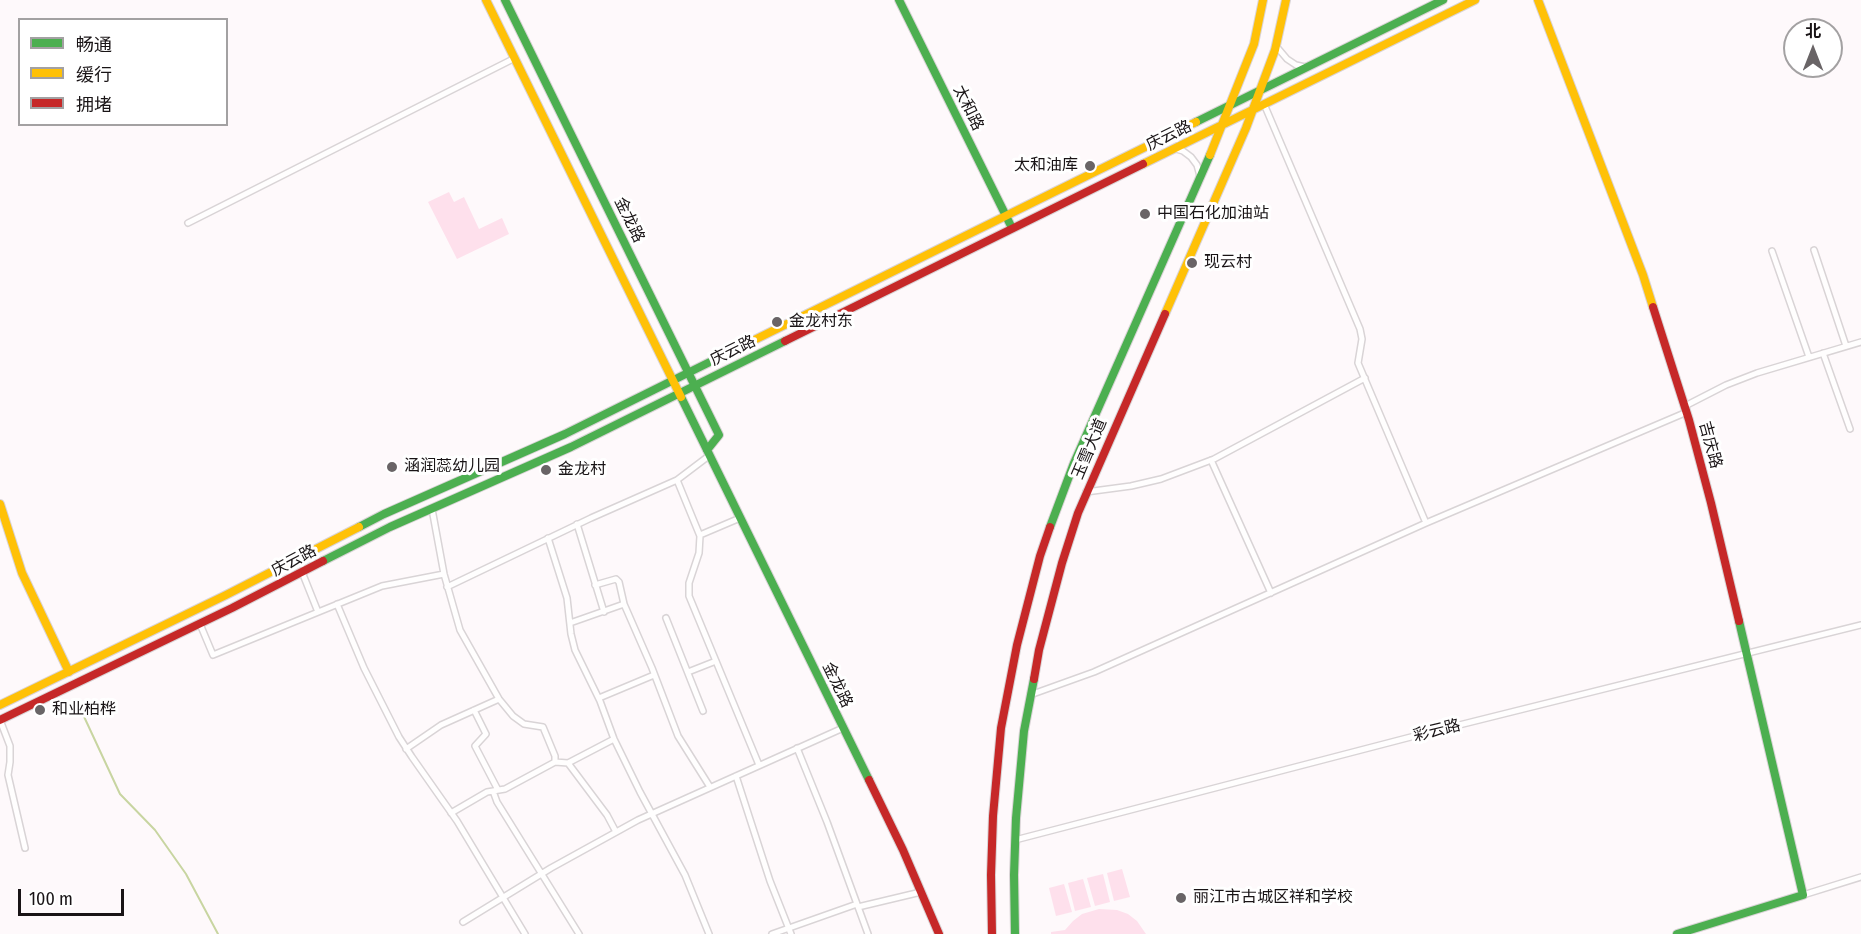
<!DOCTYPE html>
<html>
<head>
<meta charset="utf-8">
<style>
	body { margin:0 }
	#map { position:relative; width:1861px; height:934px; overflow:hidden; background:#fef9fb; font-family:"Fira Sans Condensed","Noto Sans SC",sans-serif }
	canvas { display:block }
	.legend { position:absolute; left:18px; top:18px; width:210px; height:108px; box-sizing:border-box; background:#fff; border:2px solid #a3a1a2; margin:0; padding:8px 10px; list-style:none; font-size:18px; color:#191416 }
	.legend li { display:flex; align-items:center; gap:12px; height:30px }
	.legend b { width:30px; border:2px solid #a3a1a2 }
	.north { position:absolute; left:1783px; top:18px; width:60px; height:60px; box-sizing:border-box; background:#fff; border:2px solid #a3a1a2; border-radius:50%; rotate:0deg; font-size:16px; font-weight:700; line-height:24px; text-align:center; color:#191416 }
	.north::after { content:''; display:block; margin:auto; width:21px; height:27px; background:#696466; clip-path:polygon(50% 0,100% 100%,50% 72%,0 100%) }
	.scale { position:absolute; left:18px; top:889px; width:106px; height:27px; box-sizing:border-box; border:3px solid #191416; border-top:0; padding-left:8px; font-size:18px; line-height:21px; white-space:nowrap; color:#191416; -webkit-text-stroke:4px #fff; paint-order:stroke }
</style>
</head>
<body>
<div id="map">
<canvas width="1861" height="934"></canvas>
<ul class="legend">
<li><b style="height:8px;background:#4caf50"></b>畅通</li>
<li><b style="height:8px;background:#ffc107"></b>缓行</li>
<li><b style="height:8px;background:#c62828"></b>拥堵</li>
</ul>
<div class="north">北</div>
<div class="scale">100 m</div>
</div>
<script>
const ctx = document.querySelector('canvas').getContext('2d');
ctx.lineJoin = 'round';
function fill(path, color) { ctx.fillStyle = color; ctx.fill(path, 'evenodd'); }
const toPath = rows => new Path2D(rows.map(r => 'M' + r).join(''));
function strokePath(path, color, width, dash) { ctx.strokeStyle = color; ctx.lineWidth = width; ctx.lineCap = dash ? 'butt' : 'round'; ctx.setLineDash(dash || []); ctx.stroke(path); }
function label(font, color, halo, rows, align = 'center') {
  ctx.font = font + ' "Fira Sans Condensed","Noto Sans SC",sans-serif'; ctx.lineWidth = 6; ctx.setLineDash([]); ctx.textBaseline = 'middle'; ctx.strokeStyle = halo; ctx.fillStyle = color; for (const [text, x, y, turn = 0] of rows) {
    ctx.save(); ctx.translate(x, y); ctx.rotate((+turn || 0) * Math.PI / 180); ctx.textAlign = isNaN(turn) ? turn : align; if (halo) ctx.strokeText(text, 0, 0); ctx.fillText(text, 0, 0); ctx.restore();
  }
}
fill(toPath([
	[449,192,454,202,464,197,479,229,502,218,509,234,457,259,428,202],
	[1122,869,1130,897,1114,901,1107,873],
	[1103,874,1110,902,1095,906,1087,878],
	[1083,879,1091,907,1075,911,1068,883],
	[1064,884,1072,912,1056,916,1049,888],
	[1099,909,1117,910,1128,914,1137,921,1146,934,1051,934,1051,932,1065,930,1073,921,1082,914]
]), '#fee0ec');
strokePath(toPath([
	[80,708,120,794,155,830,186,874,218,934]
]), '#c8d5a1', 2);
const street = toPath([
	[1276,46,1287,59,1296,65,1305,67],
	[1264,104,1360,329,1362,339,1358,363,1426,523],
	[1176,149,1183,151,1191,157,1197,165,1200,176],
	[188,223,515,58],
	[1814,250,1846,346],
	[1772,251,1809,357],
	[1823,353,1850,429],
	[1685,406,1726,385,1757,373,1861,342],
	[1211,460,1271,593],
	[677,480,700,536,699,553,689,583,689,596,759,765],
	[1086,492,1131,486,1161,479,1214,459,1365,378],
	[432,509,444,574,460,630,499,699,513,716,524,724,543,727,555,756,555,762],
	[577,524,604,612],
	[700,535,740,518],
	[548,538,567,598,571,634,575,650,600,701,614,739,640,792,685,875,709,934],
	[302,572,318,612],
	[595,585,616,579,619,582,624,604],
	[447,587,591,518,677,480,710,455],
	[337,604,364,668,399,737,412,757,457,821,525,934],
	[666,618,703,711],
	[570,623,624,604,652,668,678,736,710,787],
	[200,624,213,655,382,586,444,574],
	[688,672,716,661],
	[1030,695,1094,672,1426,523,1687,412],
	[599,698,654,675],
	[474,710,486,734,475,746,498,790],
	[0,720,10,746,10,762,8,775,25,848],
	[797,748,827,822,868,934],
	[406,749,441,725,499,699],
	[568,763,607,815,616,832],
	[736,776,770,881,791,934],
	[493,791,497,802,579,934],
	[451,813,487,792,505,789,555,762,568,763,614,739],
	[1015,840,1407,738,1861,625],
	[1803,895,1861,877],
	[858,907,921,892],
	[463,922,551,868,638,820,843,728],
	[772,934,857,904]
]);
const fast = toPath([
	[505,0,719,435,707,450],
	[899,0,1012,228],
	[1196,122,1443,0],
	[681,397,869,780],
	[359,527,384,514,565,434,736,349],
	[1050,527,1074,463,1210,155],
	[323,561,390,527,571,447,785,341],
	[1015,934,1014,875,1016,818,1024,731,1034,679],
	[1677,934,1803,895,1739,621]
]);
const slow = toPath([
	[486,0,681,397],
	[1538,0,1643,275,1653,307],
	[1210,155,1254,44,1263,0],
	[1143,164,1475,0],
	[1165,314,1246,128,1275,50,1286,0],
	[736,349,1196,122],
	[0,504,22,573,69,672],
	[0,705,226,595,359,527]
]);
const jam = toPath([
	[1653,307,1689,420,1711,503,1739,621],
	[785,341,1143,164],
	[1034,679,1039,650,1062,563,1078,513,1165,314],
	[0,720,232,608,323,561],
	[869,780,903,850,939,934],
	[992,934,991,875,993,816,1001,728,1017,645,1040,556,1050,527]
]);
strokePath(street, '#d9d4d6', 8);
strokePath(fast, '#d9d4d6', 10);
strokePath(slow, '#d9d4d6', 10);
strokePath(jam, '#d9d4d6', 10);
strokePath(street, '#fffefe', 5);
strokePath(fast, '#4caf50', 8);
strokePath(slow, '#ffc107', 8);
strokePath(jam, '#c62828', 8);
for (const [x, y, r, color] of [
	[1090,166,6,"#696466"],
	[1145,214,6,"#696466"],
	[1192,263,6,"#696466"],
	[777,322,6,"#696466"],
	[392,467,6,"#696466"],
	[546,470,6,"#696466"],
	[40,710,6,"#696466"],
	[1181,898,6,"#696466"]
]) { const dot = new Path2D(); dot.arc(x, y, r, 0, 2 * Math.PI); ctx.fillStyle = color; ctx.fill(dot); strokePath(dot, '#fff', 2); }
label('16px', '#191416', '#fff', [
	["太和路",968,108,64],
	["庆云路",1169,136,-26],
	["金龙路",629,220,64],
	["庆云路",733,351,-26],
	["吉庆路",1710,445,75],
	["玉雪大道",1090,449,-67],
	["庆云路",294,561,-28],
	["金龙路",837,685,64],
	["彩云路",1437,731,-14]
]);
label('16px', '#191416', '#fff', [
	["太和油库",1078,166,"right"],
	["中国石化加油站",1157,214],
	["现云村",1204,263],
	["金龙村东",789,322],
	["涵润蕊幼儿园",404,467],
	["金龙村",558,470],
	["和业柏桦",52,710],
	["丽江市古城区祥和学校",1193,898]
], 'left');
</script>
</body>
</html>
